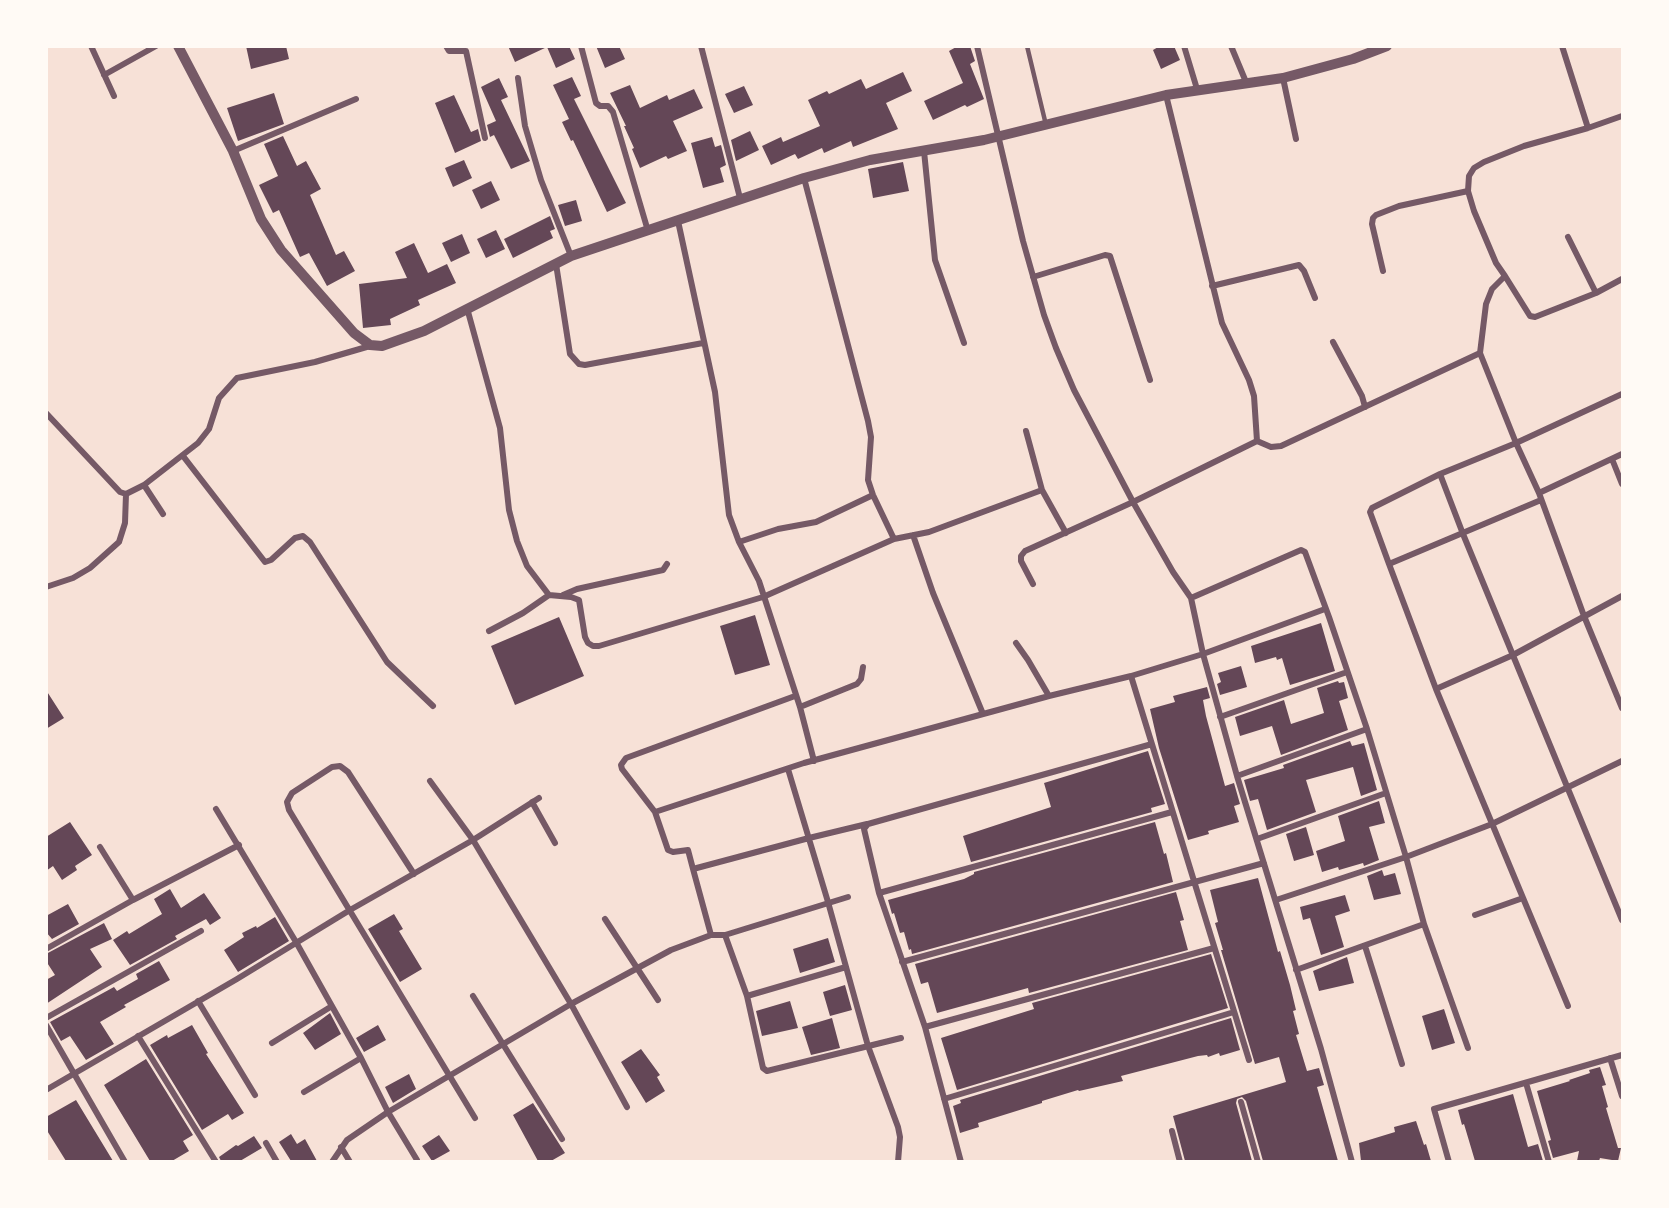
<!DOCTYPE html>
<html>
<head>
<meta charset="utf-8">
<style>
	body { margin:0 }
	#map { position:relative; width:1669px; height:1208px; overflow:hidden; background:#f7e1d7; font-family:Overpass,sans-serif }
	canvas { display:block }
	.frame { position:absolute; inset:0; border:48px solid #fffaf5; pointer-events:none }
</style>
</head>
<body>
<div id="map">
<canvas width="1669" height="1208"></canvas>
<div class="frame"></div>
</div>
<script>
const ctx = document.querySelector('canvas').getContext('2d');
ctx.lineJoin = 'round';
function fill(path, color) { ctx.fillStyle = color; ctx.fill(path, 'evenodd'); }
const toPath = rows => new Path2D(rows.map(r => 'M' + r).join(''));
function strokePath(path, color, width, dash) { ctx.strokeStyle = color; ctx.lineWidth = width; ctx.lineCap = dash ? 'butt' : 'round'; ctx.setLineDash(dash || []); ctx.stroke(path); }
fill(toPath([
	[246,46,286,46,289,59,251,69],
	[508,46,569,46,575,59,556,68,547,47,515,62],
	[596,46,619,46,625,59,605,68],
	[958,46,970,46,975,61,970,64,984,99,967,107,965,105,933,120,924,101,963,83,949,51],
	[1160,46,1174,46,1180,60,1161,69,1153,50],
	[903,72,912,91,886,103,898,129,853,147,851,141,824,153,822,148,798,159,795,154,771,165,762,146,781,137,783,142,820,126,808,100,827,91,829,94,861,79,866,89],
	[572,77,581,96,574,99,626,203,607,212,573,140,571,141,562,122,569,119,553,85],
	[499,78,508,97,501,100,530,161,511,169,494,135,490,137,487,125,496,121,481,87],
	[630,85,640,108,667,95,669,100,694,89,703,108,673,121,687,151,668,159,666,156,640,168,632,149,634,148,624,126,626,126,610,93],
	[744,86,753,105,734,113,725,94],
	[274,93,284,124,238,141,227,108],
	[454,95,471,132,478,129,481,141,455,153,435,103],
	[750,131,759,150,736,161,731,140],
	[283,136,297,166,306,161,321,189,310,195,336,255,344,251,355,271,327,286,309,253,300,257,279,210,273,213,259,185,278,176,264,144],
	[712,137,715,147,721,145,726,165,720,168,724,182,703,188,691,143],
	[464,160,472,178,453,187,445,168],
	[903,162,909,191,873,198,868,169],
	[491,181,500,200,481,209,472,190],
	[576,200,582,221,565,226,558,205],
	[550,216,555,229,550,231,553,238,513,258,504,239],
	[496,230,505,249,486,258,477,239],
	[462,234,470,253,451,262,442,243],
	[414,243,428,273,447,264,456,283,418,300,420,305,390,319,391,325,363,328,359,284,407,278,395,252],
	[755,615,770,665,735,675,720,626],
	[559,617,584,676,515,705,491,646],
	[1321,623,1335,671,1290,685,1282,658,1277,660,1276,657,1255,663,1251,646],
	[1241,666,1247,687,1220,695,1217,684,1221,682,1218,673],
	[1338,681,1339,683,1344,682,1348,698,1339,701,1348,730,1281,755,1272,726,1240,736,1235,717,1284,700,1291,724,1324,713,1317,688],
	[1207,687,1210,698,1203,700,1206,716,1225,786,1234,783,1240,804,1234,806,1239,822,1208,831,1209,834,1188,840,1159,748,1150,709,1175,702,1173,696],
	[46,690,64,718,46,729],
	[1350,741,1352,746,1364,743,1377,790,1361,796,1353,767,1306,780,1316,812,1267,830,1258,799,1250,801,1244,780,1284,768,1283,765],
	[1148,751,1165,804,1151,808,1152,812,971,862,963,836,1051,807,1044,783],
	[1379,801,1385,823,1369,827,1379,860,1364,866,1363,863,1339,870,1338,867,1322,872,1316,851,1345,841,1338,816],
	[70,822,92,855,75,866,77,870,62,880,53,866,46,871,46,837],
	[1155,822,1164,854,1166,853,1173,882,912,954,911,949,909,950,904,932,900,933,894,913,892,914,888,900,964,879,974,874,974,872],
	[1306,827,1314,855,1294,861,1286,834],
	[1382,870,1384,876,1395,873,1401,894,1374,900,1367,876],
	[1258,878,1278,952,1280,951,1290,985,1296,1010,1293,1011,1299,1034,1296,1035,1307,1071,1319,1068,1324,1085,1317,1087,1338,1161,1263,1161,1246,1101,1242,1097,1237,1099,1236,1103,1252,1161,1185,1161,1173,1116,1286,1082,1279,1057,1255,1064,1221,950,1223,950,1215,923,1218,922,1210,890],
	[170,889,181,908,204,893,221,918,210,925,206,919,175,936,177,939,130,965,113,940,127,931,129,934,162,914,154,899],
	[1176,892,1184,920,1180,921,1188,950,1029,993,1028,988,937,1013,928,982,921,984,915,964],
	[1345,895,1350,911,1335,916,1344,947,1321,955,1310,918,1303,920,1300,907],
	[68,904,79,924,52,939,46,932,46,916],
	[394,914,403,929,399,931,422,969,400,982,368,929],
	[275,917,289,941,238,972,224,950,244,937,242,933,256,926,257,928],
	[104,923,112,939,90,949,102,967,46,1004,46,980,55,975,46,961,46,954],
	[828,938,835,962,800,973,793,949],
	[1211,954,1228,1008,957,1090,941,1038,1034,1009,1032,1003],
	[1347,957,1354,983,1319,991,1313,971],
	[159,961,170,980,124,1005,126,1007,100,1022,114,1044,86,1060,70,1036,61,1041,50,1022,114,987,117,991,138,979,136,974],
	[845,985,852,1010,830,1016,823,992],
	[790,1001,798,1028,762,1036,756,1011],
	[1444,1009,1455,1043,1432,1050,1422,1016],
	[330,1013,341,1034,315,1050,303,1033],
	[832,1018,840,1048,811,1055,802,1027],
	[1231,1018,1240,1050,1220,1056,1219,1053,1208,1057,1207,1055,1198,1056,1121,1076,1123,1081,1079,1091,1078,1090,1042,1101,1042,1103,978,1123,979,1127,960,1133,953,1106,961,1103,960,1100],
	[192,1025,208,1053,206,1054,244,1113,232,1120,228,1114,202,1130,150,1045,167,1035,168,1038],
	[378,1025,386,1040,364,1052,356,1038],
	[641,1049,660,1075,657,1077,665,1091,646,1103,621,1062],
	[146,1059,193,1135,183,1141,189,1151,172,1161,150,1161,104,1085],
	[1600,1067,1606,1085,1602,1086,1608,1107,1606,1108,1618,1148,1621,1148,1618,1161,1600,1158,1599,1161,1577,1161,1579,1151,1553,1158,1548,1141,1551,1140,1537,1091,1570,1081,1569,1080,1590,1073,1589,1070],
	[409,1074,416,1089,393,1103,385,1087],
	[1513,1094,1528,1147,1538,1144,1543,1161,1475,1161,1464,1124,1462,1125,1458,1110],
	[76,1100,113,1161,66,1161,46,1129,46,1117],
	[533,1103,565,1153,551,1161,538,1161,513,1115],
	[1416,1121,1424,1145,1426,1144,1431,1161,1361,1161,1359,1143,1395,1132,1394,1127],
	[291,1134,297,1144,305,1139,317,1161,291,1161,279,1142],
	[439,1135,450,1151,432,1161,422,1146],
	[254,1136,262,1148,240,1161,221,1161,219,1157,236,1145,238,1146]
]), '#644757');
strokePath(toPath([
	[1027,46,1046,125]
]), '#755966', 4.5);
strokePath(toPath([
	[91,46,114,96],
	[446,46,449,51,466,51,485,138],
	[581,46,596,103,600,106,608,106,613,112,648,231],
	[701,46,740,198],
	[977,46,1023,241,1044,315,1056,348,1074,390,1133,502,1173,572,1191,598,1203,654,1237,776,1321,1049,1352,1162],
	[1184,46,1197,89],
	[1231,46,1246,82],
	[1562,46,1588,128,1524,146,1484,162,1474,168,1469,176,1468,191,1474,211,1496,263,1505,276,1492,289,1486,304,1480,353,1516,443,1539,493,1584,616,1622,708],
	[104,75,156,46],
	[518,78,525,126,541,180,571,256],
	[1283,78,1296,139],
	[1166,95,1222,323,1249,380,1254,396,1257,441],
	[1588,128,1622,116],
	[233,151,356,99],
	[924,151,935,260,964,343],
	[804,178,868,421,871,437,868,480,873,495,894,539],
	[678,221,715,392,729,515,739,542,759,581,800,707,814,761],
	[1568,237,1596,293],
	[556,264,570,354,579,364,585,365,703,343],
	[1383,271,1372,224,1373,218,1376,215,1399,206,1468,191],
	[1505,276,1530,316,1535,317,1596,293,1622,279],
	[1033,277,1105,255,1110,256,1150,380],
	[1212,286,1299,265,1304,271,1315,298],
	[467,308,500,428,509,510,517,541,527,566,549,595,571,597,579,600,585,637,588,643,593,646,599,646,763,597,894,539,929,532,1042,490,1066,533],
	[1333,342,1362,396,1365,407],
	[46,413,120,492,126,494],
	[1026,431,1042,490],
	[183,456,265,562,271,560,295,538,303,536,310,542,387,662,433,706],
	[1612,459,1622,484],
	[1440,474,1463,534,1622,920],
	[144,485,163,514],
	[1539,493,1622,454],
	[126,494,144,485,198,443,209,429,219,398,237,378,315,362,370,346],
	[1541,500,1389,564,1436,689,1568,1006],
	[913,535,933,593,983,714],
	[739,542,778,529,816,522,873,495],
	[1389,564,1370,512,1372,508,1440,474,1516,443,1622,394],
	[1033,584,1021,561,1021,556,1025,551,1133,502,1257,441,1271,447,1281,446,1480,353],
	[46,587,73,578,90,568,119,542,125,523,126,494],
	[563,595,577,589,663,570,667,564],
	[1191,598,1301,550,1305,552,1329,617,1367,729,1406,857,1424,924,1468,1048],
	[489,631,523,613,549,595],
	[1016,643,1028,660,1049,696],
	[1131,676,1249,1060],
	[1436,689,1513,655,1622,596],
	[795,696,626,758,621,765,622,769,655,812,804,763,1049,696,1131,676,1203,654,1325,609],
	[800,707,857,684,861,679,863,667],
	[1220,717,1347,672],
	[788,769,828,902,868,1046,898,1127,900,1137,898,1162],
	[1237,776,1367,729],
	[430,781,473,840,571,1004,627,1107],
	[532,802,555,843],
	[216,809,296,942,361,1058,388,1112,417,1160],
	[655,812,668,850,673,852,688,850,693,869],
	[1257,839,1386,793],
	[100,847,133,900],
	[414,874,348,772,340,766,332,767,292,793,287,802,289,810,475,1118],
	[879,893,1172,812],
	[1276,900,1406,857,1492,824,1622,761],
	[1475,915,1523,898],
	[605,919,658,1000],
	[711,935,693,869,809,838,867,824],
	[725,935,747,996,846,967],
	[1365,946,1402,1064],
	[46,949,133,900,239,845],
	[902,962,1264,863],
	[1296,970,1424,924],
	[473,996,562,1139],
	[747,996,763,1068,767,1071,901,1038],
	[198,1001,255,1095],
	[46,1018,201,931],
	[46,1025,125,1162],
	[925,1027,1214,948],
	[138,1036,216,1162],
	[272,1043,332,1006],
	[1610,1058,1622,1096],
	[1526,1083,1549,1162],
	[46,1090,237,979,350,910,473,840,539,798],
	[304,1092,361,1058],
	[944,1099,1234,1012],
	[1241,1102,1258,1162],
	[1172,1131,1180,1162],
	[266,1143,277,1162],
	[341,1147,350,1162],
	[332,1162,347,1140,388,1112,571,1004,671,950,711,935,725,935,848,897],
	[961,1162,925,1027,879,893,864,829,868,824,1152,744],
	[1449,1162,1434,1109,1622,1055]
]), '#755966', 6);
strokePath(toPath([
	[178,46,233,151,261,219,281,250,354,333,370,345,382,346,424,331,571,256,804,178,870,160,984,140,1166,95,1283,78,1353,59,1387,46]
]), '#755966', 10);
</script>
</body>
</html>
